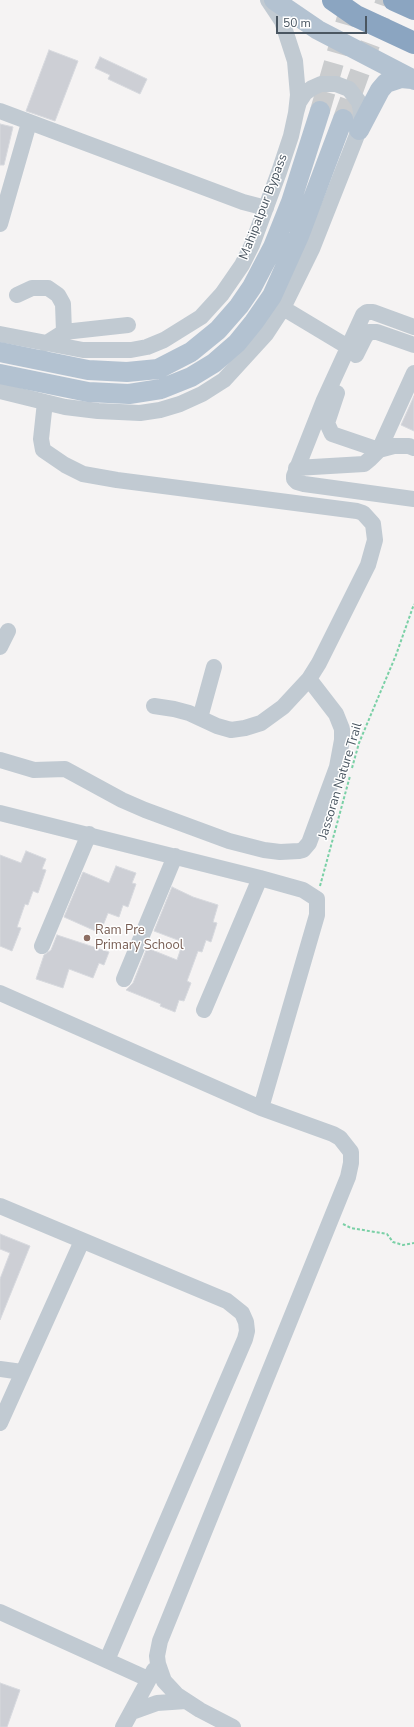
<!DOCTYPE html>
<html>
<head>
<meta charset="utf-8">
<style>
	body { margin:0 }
	#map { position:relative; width:414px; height:1727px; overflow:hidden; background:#f5f3f3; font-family:"Nunito Sans",sans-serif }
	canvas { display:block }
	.scale { position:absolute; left:276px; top:16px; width:91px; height:18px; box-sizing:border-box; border:2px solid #4a5661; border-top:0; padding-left:5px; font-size:12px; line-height:14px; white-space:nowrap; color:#4a5661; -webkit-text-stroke:3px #fff; paint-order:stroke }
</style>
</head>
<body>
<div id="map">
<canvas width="414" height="1727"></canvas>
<div class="scale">50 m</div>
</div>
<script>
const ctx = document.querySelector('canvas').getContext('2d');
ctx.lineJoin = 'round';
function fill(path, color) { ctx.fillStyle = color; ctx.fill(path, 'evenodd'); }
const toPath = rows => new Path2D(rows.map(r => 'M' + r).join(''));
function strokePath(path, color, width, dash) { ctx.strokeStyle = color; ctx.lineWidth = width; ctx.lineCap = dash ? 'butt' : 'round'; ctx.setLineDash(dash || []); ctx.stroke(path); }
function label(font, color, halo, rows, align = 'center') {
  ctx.font = font + ' "Nunito Sans",sans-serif'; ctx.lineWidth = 3; ctx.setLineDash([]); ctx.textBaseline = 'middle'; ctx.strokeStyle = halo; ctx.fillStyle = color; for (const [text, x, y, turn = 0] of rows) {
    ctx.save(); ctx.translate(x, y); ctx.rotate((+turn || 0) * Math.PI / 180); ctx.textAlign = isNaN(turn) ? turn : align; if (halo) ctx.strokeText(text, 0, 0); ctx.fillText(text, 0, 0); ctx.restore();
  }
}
const building = toPath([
	[49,50,78,61,55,121,26,111,49,50],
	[100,57,147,79,140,94,108,79,110,75,95,68,100,57],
	[0,124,13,127,4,165,0,165,0,124],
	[414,396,414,431,401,425,414,396],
	[26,851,46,859,42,869,46,870,38,893,33,891,28,905,25,904,17,927,21,928,12,951,0,946,0,855,21,863,26,851],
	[116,866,136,873,132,883,136,884,128,907,123,905,119,917,108,913,100,933,64,917,83,872,109,883,116,866],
	[172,887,193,897,218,905,213,922,217,923,211,942,206,940,202,952,198,951,187,981,191,983,184,1001,179,1000,175,1012,160,1006,161,1004,126,990,133,983,147,948,177,960,183,942,154,931,172,887],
	[57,935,109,952,104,965,99,963,93,978,69,969,63,988,36,979,44,955,51,950,57,935],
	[0,1234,30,1246,0,1320,0,1279,10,1253,0,1249,0,1234],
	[0,1683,20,1690,7,1727,0,1727,0,1683]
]);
fill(building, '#cdcfd5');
strokePath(building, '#d7d9de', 1);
strokePath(toPath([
	[320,111,352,0],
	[343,119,386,0]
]), '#caccce', 20, [20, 10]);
strokePath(toPath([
	[352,768,359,743,396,655,414,604],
	[320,886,350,776],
	[343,1224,351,1228,387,1234,393,1242,403,1245,414,1243]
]), '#7ad0a6', 2, [3, 2]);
strokePath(toPath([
	[0,111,243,202,266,208],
	[0,224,29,123],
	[17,295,32,288,48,288,58,295,63,304,64,332],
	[283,308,348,347],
	[414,327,373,312,367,312,363,315,324,400,294,476,294,479,297,482,304,484,414,499],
	[0,334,83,350,131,350,147,347,164,340,201,317,222,294,242,265,252,245,279,172,291,136,296,113,298,95,295,61,282,21,268,0],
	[45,344,64,332,128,325],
	[356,355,365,337,369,332,377,332,414,345],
	[0,391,65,407,98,411,140,413,160,410,180,404,202,394,224,380,266,334,283,308,312,249,359,130,361,111,359,102,349,89,336,84,321,84,312,88,305,93,299,102,296,113],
	[337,393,327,423,332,434,379,450,394,446,409,446,414,448],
	[45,402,41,439,43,450,65,465,83,474,117,480,357,511,363,513,373,524,375,540,368,565,319,663,309,679,283,707,261,723,245,728,231,730,217,726,189,713,174,709,154,706],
	[296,468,364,464,370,459,379,450,414,373],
	[0,647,8,631],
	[200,718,214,667],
	[0,760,34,770,65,769,122,800,145,810,229,841,264,850,280,852,299,851,303,850,309,843,337,767,342,740,342,729,336,714,309,679],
	[0,813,260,878,303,890,317,899,317,915,261,1108],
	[42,946,89,834],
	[124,979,175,856],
	[0,993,261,1108,333,1134,340,1138,351,1152,351,1163,348,1177,160,1641,157,1656,158,1664,164,1681,177,1695,200,1710,233,1727],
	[204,1010,260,878],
	[0,1206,227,1301,242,1313,246,1322,247,1331,245,1339,107,1660],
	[0,1369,22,1372],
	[0,1423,82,1241],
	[0,1612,148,1679],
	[132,1712,157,1703,186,1701],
	[123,1727,154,1670]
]), '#c1cad2', 16);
strokePath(toPath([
	[274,0,318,30,414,80],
	[359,130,380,90,386,83,401,78,412,79],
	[0,352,88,370,127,372,158,369,191,352,218,330,239,306,252,287,273,247,291,202,320,111],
	[0,374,88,392,129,394,161,389,191,377,214,363,237,343,254,322,272,296,299,236,343,119]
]), '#b3c2d1', 20);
strokePath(toPath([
	[333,0,356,16,414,43],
	[394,0,414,9]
]), '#8ba5c1', 22);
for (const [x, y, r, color] of [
	[87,938,4,"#8d6e63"]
]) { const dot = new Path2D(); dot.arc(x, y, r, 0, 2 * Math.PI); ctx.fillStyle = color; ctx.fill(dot); strokePath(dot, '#fff', 1.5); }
label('13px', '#4a5661', '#fff', [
	["Mahipalpur Bypass",264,207,-69],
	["Jassoran Nature Trail",341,781,-73]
]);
label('13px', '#785e54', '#fff', [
	["Ram Pre",95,931],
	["Primary School",95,946]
], 'left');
</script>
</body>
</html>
